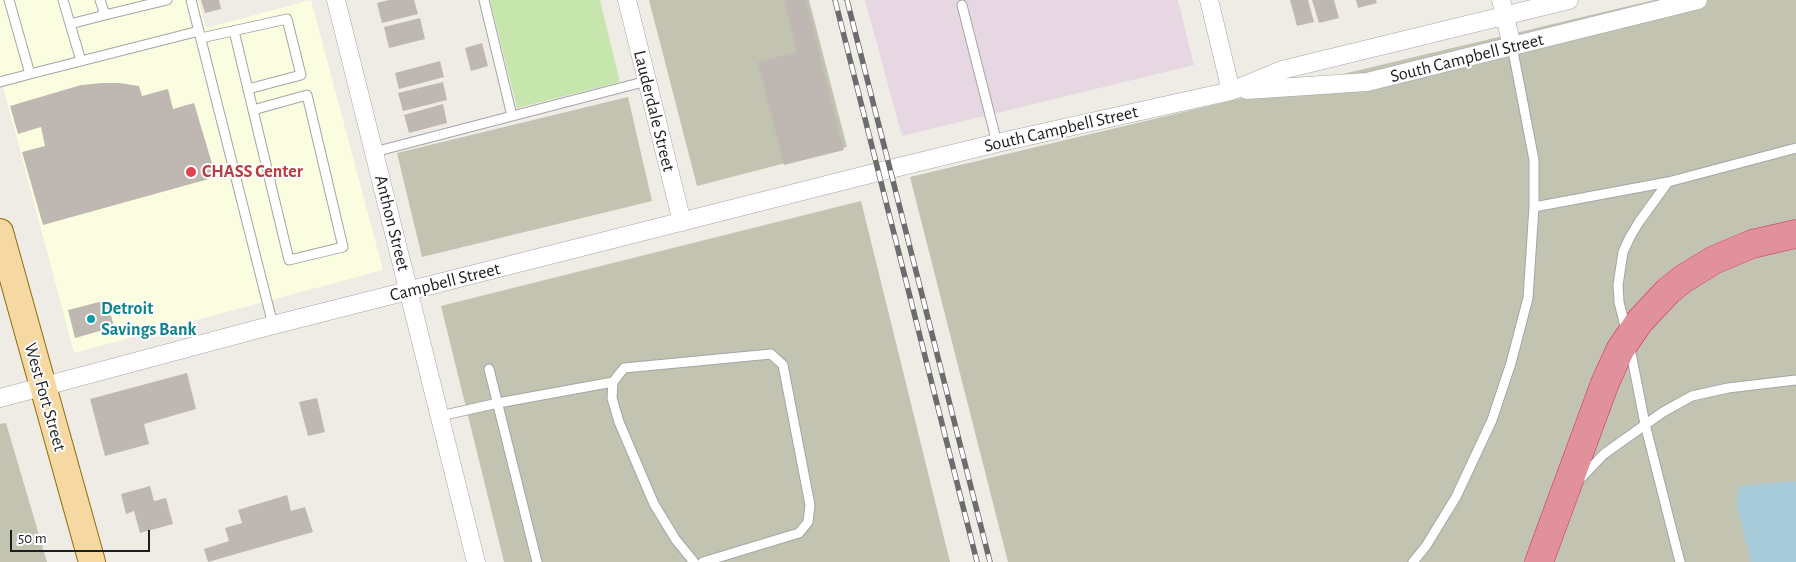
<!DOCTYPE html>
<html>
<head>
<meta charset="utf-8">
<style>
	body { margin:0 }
	#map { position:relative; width:1796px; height:562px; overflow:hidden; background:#efece5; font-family:"Alegreya Sans",sans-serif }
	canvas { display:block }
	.scale { position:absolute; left:10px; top:530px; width:140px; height:22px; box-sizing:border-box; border:2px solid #1e1e1e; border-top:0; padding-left:6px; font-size:15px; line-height:18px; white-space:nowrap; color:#1e1e1e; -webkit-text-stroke:4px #fff; paint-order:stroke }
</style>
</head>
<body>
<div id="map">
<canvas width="1796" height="562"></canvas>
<div class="scale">50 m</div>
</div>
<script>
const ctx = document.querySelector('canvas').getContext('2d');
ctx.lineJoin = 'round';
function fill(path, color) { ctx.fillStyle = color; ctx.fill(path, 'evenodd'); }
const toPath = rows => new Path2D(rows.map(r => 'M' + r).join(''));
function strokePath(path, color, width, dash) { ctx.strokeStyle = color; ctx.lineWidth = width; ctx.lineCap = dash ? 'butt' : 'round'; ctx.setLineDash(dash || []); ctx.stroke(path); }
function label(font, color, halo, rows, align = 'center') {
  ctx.font = font + ' "Alegreya Sans",sans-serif'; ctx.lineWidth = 4; ctx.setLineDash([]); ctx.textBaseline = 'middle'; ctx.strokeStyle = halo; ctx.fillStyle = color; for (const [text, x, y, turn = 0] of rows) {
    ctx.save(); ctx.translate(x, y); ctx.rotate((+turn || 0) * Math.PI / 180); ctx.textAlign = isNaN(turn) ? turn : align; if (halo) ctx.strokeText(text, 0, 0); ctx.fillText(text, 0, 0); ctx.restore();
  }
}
fill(toPath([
	[865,0,1178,0,1194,65,902,136]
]), '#e7d7e3');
fill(toPath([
	[0,0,198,0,206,28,311,0,383,270,74,353,0,75]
]), '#fbfde0');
fill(toPath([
	[649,0,809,0,847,147,697,186],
	[1654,0,1796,0,1796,562,1008,562,910,177],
	[628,97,652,201,422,257,397,153],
	[861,201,950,562,504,562,441,306],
	[6,423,47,562,0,562,0,424]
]), '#c2c3b1');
fill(toPath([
	[490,0,600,0,620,82,517,108]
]), '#c6e6ae');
fill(toPath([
	[1796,481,1796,562,1751,562,1736,504,1740,486]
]), '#a8cbda');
fill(toPath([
	[201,0,219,0,221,9,205,13],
	[389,0,414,0,418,14,382,23,377,3],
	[784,0,806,0,844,150,784,165,758,62,797,52],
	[1290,0,1308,0,1314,22,1297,26],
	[1312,0,1334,0,1339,18,1319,23],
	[1356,0,1376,0,1377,3,1358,8],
	[420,18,425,39,389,48,384,27],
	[482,43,488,66,471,71,465,48],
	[440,61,444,77,399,89,395,73],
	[443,82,447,100,403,111,398,93],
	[102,83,119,83,139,86,142,96,168,89,173,109,194,103,216,177,43,225,22,152,45,146,41,127,18,134,10,106,81,85],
	[443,104,447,123,409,133,404,115],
	[107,300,114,327,75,338,68,310],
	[187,373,196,409,144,424,149,444,105,456,90,399],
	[317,398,325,432,308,436,299,402],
	[150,486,154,501,166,498,173,524,140,533,134,511,126,514,121,494],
	[287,495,291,511,305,507,313,532,208,562,204,549,229,541,225,528,242,523,238,510]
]), '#bfb8b2');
const lane = toPath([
	[9,0,30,74,199,31],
	[63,0,81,61],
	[100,0,105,15,167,0],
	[191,0,273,325],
	[484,0,512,116],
	[962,5,997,143],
	[70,24,105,15],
	[234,31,289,260,343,247,307,95,253,110],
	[201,38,287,19,301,75,248,89],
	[0,82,30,74],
	[374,152,647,81],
	[1534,207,1668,182,1796,148],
	[1626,330,1619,302,1618,285,1623,252,1630,237,1639,222,1668,182],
	[1630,348,1645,424,1680,562],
	[489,369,537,562],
	[440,416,498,403,613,382],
	[1581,478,1604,454,1663,412,1692,396,1728,388,1796,380],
	[694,562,676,540,654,504,619,422,612,398,613,382,624,368,771,354,783,365,810,505,808,522,799,533,703,562],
	[1413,562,1426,546,1456,497,1492,420,1511,363,1528,298,1534,207,1534,160,1512,46]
]);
const street = toPath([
	[336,0,476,562],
	[627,0,682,222],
	[1209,0,1231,91],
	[1501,0,1512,46],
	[1247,90,1367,82,1698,0],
	[0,398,273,325,878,172,997,143,1231,91,1282,70,1569,0]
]);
const primary = toPath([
	[0,232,92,562]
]);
const highway = toPath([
	[1539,562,1605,383,1620,350,1639,322,1668,291,1683,279,1714,260,1752,244,1796,234]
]);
strokePath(lane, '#a5a5a5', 11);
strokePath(street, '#a5a5a5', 19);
strokePath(primary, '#906c09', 28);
strokePath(highway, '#d02e5b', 29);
strokePath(lane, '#fff', 9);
strokePath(street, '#fff', 18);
strokePath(primary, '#f6d8a2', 26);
strokePath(highway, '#e1919b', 28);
const rail = toPath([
	[835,0,977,562],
	[847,0,990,562]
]);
strokePath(rail, '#6c6c6c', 5.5);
strokePath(rail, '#fff', 4, [11]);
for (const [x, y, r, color] of [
	[191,172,6,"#e0444e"],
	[91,319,5,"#0f9aa8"]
]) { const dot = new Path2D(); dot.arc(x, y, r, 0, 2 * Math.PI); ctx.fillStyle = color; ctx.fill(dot); strokePath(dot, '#fff', 2); }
label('18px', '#1e1e1e', '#fff', [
	["South Campbell Street",1467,58,-14],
	["Lauderdale Street",654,111,76],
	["South Campbell Street",1061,129,-13],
	["Anthon Street",392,223,76],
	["Campbell Street",445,282,-14],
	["West Fort Street",45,397,74]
]);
label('bold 18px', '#be3a42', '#fff', [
	["CHASS Center",202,172]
], 'left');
label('bold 18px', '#0d838f', '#fff', [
	["Detroit",101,309],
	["Savings Bank",101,330]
], 'left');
</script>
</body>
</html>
